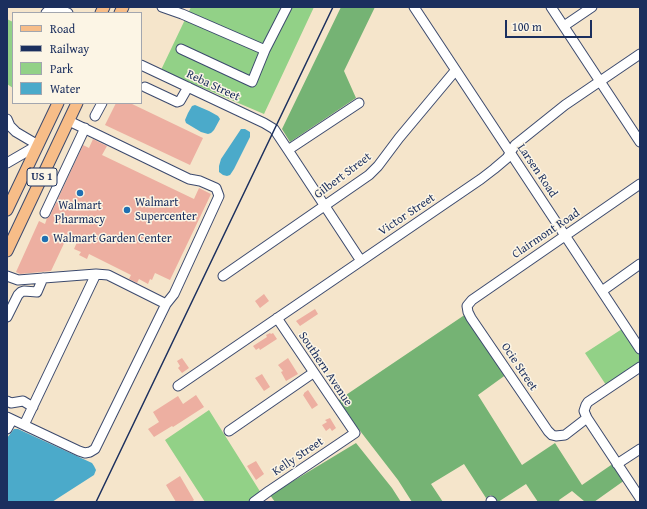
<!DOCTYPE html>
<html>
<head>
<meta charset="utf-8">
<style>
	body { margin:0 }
	#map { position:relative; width:647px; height:509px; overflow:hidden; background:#f5e5cb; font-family:"Gentium Book Plus",serif }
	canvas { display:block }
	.frame { position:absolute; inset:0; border:8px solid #1b2f5e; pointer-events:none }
	.legend { position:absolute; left:12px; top:12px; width:130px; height:92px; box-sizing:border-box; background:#fcf5e5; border:1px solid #a2a6af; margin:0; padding:5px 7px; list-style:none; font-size:12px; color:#1b2f5e }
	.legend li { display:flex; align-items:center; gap:8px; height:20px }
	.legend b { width:20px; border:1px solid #a2a6af }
	.scale { position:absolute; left:505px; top:20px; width:87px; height:18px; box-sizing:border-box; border:2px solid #1b2f5e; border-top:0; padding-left:5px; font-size:12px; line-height:14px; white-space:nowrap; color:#1b2f5e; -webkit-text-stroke:3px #fcf5e5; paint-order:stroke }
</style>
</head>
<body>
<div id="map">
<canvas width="647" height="509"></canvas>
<div class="frame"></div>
<ul class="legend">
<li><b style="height:5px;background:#f7bd88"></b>Road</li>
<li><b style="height:5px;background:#1b2f5e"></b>Railway</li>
<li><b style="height:11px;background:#92d187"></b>Park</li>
<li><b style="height:11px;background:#4baaca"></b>Water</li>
</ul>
<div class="scale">100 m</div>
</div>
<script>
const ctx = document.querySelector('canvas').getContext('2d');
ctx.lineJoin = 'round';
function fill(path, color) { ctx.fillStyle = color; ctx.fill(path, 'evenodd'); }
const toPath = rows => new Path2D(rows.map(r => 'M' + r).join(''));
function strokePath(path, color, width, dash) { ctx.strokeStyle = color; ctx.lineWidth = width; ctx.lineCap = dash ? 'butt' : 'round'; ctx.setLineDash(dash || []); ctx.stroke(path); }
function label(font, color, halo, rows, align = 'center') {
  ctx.font = font + ' "Gentium Book Plus",serif'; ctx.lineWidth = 3; ctx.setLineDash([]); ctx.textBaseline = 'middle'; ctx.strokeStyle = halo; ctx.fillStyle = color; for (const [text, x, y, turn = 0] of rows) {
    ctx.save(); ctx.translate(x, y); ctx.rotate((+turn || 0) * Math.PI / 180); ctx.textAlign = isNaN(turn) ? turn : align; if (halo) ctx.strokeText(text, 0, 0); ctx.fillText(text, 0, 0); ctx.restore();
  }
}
fill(toPath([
	[191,7,314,7,264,114,161,70],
	[7,19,13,22,13,88,7,84],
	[622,329,640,356,640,363,606,385,585,353],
	[209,410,261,493,249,502,205,502,165,440]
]), '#92d187');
fill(toPath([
	[341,7,375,7,344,71,356,98,290,142,282,129],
	[466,314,507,374,478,395,522,465,555,443,582,485,614,463,625,480,594,502,584,501,572,491,559,500,560,502,538,502,526,484,498,502,496,502,491,495,486,498,464,464,431,484,443,502,412,502,398,480,337,401],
	[356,443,392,488,401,502,275,502,270,495]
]), '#75b374');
fill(toPath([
	[195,105,209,111,218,116,220,119,214,130,211,133,208,134,201,132,186,123,185,120,188,113,192,106],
	[241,129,245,129,250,132,250,137,234,169,230,175,227,176,223,175,219,172,219,166,221,159],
	[14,429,18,429,92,463,94,466,96,470,94,475,52,502,7,502,7,438]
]), '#4baaca');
fill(toPath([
	[116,103,130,103,203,138,190,165,105,125],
	[93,139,107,146,102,155,194,199,199,188,211,194,170,280,155,273,152,280,150,279,148,284,139,279,137,283,129,279,131,275,89,254,87,259,79,255,81,252,74,249,78,240,68,235,51,271,20,274,16,272,39,221,45,224,47,218,50,216,83,145,89,148],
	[264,294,269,301,260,308,255,301],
	[315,309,318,314,300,326,296,321],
	[270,333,271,334,273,333,277,339,260,350,259,348,256,350,253,346,267,337,266,335],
	[182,358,189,368,182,373,178,368,180,366,177,361],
	[288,358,298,374,286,381,281,372,283,371,278,365],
	[262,374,270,387,264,391,255,378],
	[308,390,318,405,312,409,303,395,304,394,304,393],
	[196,395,204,407,173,427,172,426,154,437,148,429,159,422,153,412,178,396,183,404],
	[330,418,336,428,332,431,330,428,326,431,322,425,327,422,325,420],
	[256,461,264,474,256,480,247,466],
	[180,476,194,500,192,502,176,502,166,485]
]), '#edafa1');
const minor = toPath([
	[162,7,182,14,265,50],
	[414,7,640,349],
	[551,7,640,142],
	[46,13,49,10,55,8,68,13],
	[564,26,592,7],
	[181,49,252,82,265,50,287,7],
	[141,65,264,123,274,129,288,150,361,261],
	[145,87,177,102,180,101,188,87],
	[95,116,102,103],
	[7,119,10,126,16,132,38,145],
	[69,121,189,179,200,181,216,188,219,196,174,294,166,304],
	[288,150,359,103],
	[7,163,38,145],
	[45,213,85,128],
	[7,276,18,280,96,274,108,275,166,304,95,449,90,452,85,453,79,451,7,417],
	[223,276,369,175,378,166,399,138,455,71],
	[602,291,640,264],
	[7,317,18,295,21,292,24,291,37,292,43,278],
	[640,367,588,402,586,405,584,411,587,418,640,498],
	[178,386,481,179,494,169,507,158,515,145,565,105,640,54],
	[7,401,11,403,23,401,33,407],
	[587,418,565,435,556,436,552,435,548,431,471,318,468,312,467,306,472,300,640,184],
	[24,425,96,274],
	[7,429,12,420],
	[229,431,313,373],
	[617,464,640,449],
	[491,501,492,502],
	[254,502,269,491,355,433,277,318]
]);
const major = toPath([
	[101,13,104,7],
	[120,13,123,7],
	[7,210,58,103],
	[7,251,77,103]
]);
strokePath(minor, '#3c4a6e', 11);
strokePath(major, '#3c4a6e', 13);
strokePath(minor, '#fff', 9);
strokePath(major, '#f7bd88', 11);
strokePath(toPath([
	[96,502,333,7]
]), '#1b2f5e', 1.5);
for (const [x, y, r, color] of [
	[80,193,4,"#1f6fb2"],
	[127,210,4,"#1f6fb2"],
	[45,239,4,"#1f6fb2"]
]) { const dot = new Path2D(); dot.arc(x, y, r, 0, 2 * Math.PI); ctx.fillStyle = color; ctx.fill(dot); strokePath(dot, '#fcf5e5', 1.5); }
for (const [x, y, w] of [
	[42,177,30]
]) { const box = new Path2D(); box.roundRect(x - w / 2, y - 9, w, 18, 3); ctx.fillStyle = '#fcf5e5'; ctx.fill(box); strokePath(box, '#1b2f5e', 1); }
label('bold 11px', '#1b2f5e', null, [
	["US 1",42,177]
]);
label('12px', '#1b2f5e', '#fcf5e5', [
	["Reba Street",213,86,25],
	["Larsen Road",537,171,56],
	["Gilbert Street",343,176,-37],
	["Victor Street",407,215,-34],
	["Clairmont Road",546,234,-34],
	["Ocie Street",519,367,56],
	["Southern Avenue",325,369,56],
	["Kelly Street",298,457,-34]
]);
label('12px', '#1b2f5e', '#fcf5e5', [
	["Walmart",135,203],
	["Supercenter",135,217],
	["Walmart",80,206,"center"],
	["Pharmacy",80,220,"center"],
	["Walmart Garden Center",53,239]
], 'left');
</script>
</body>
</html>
